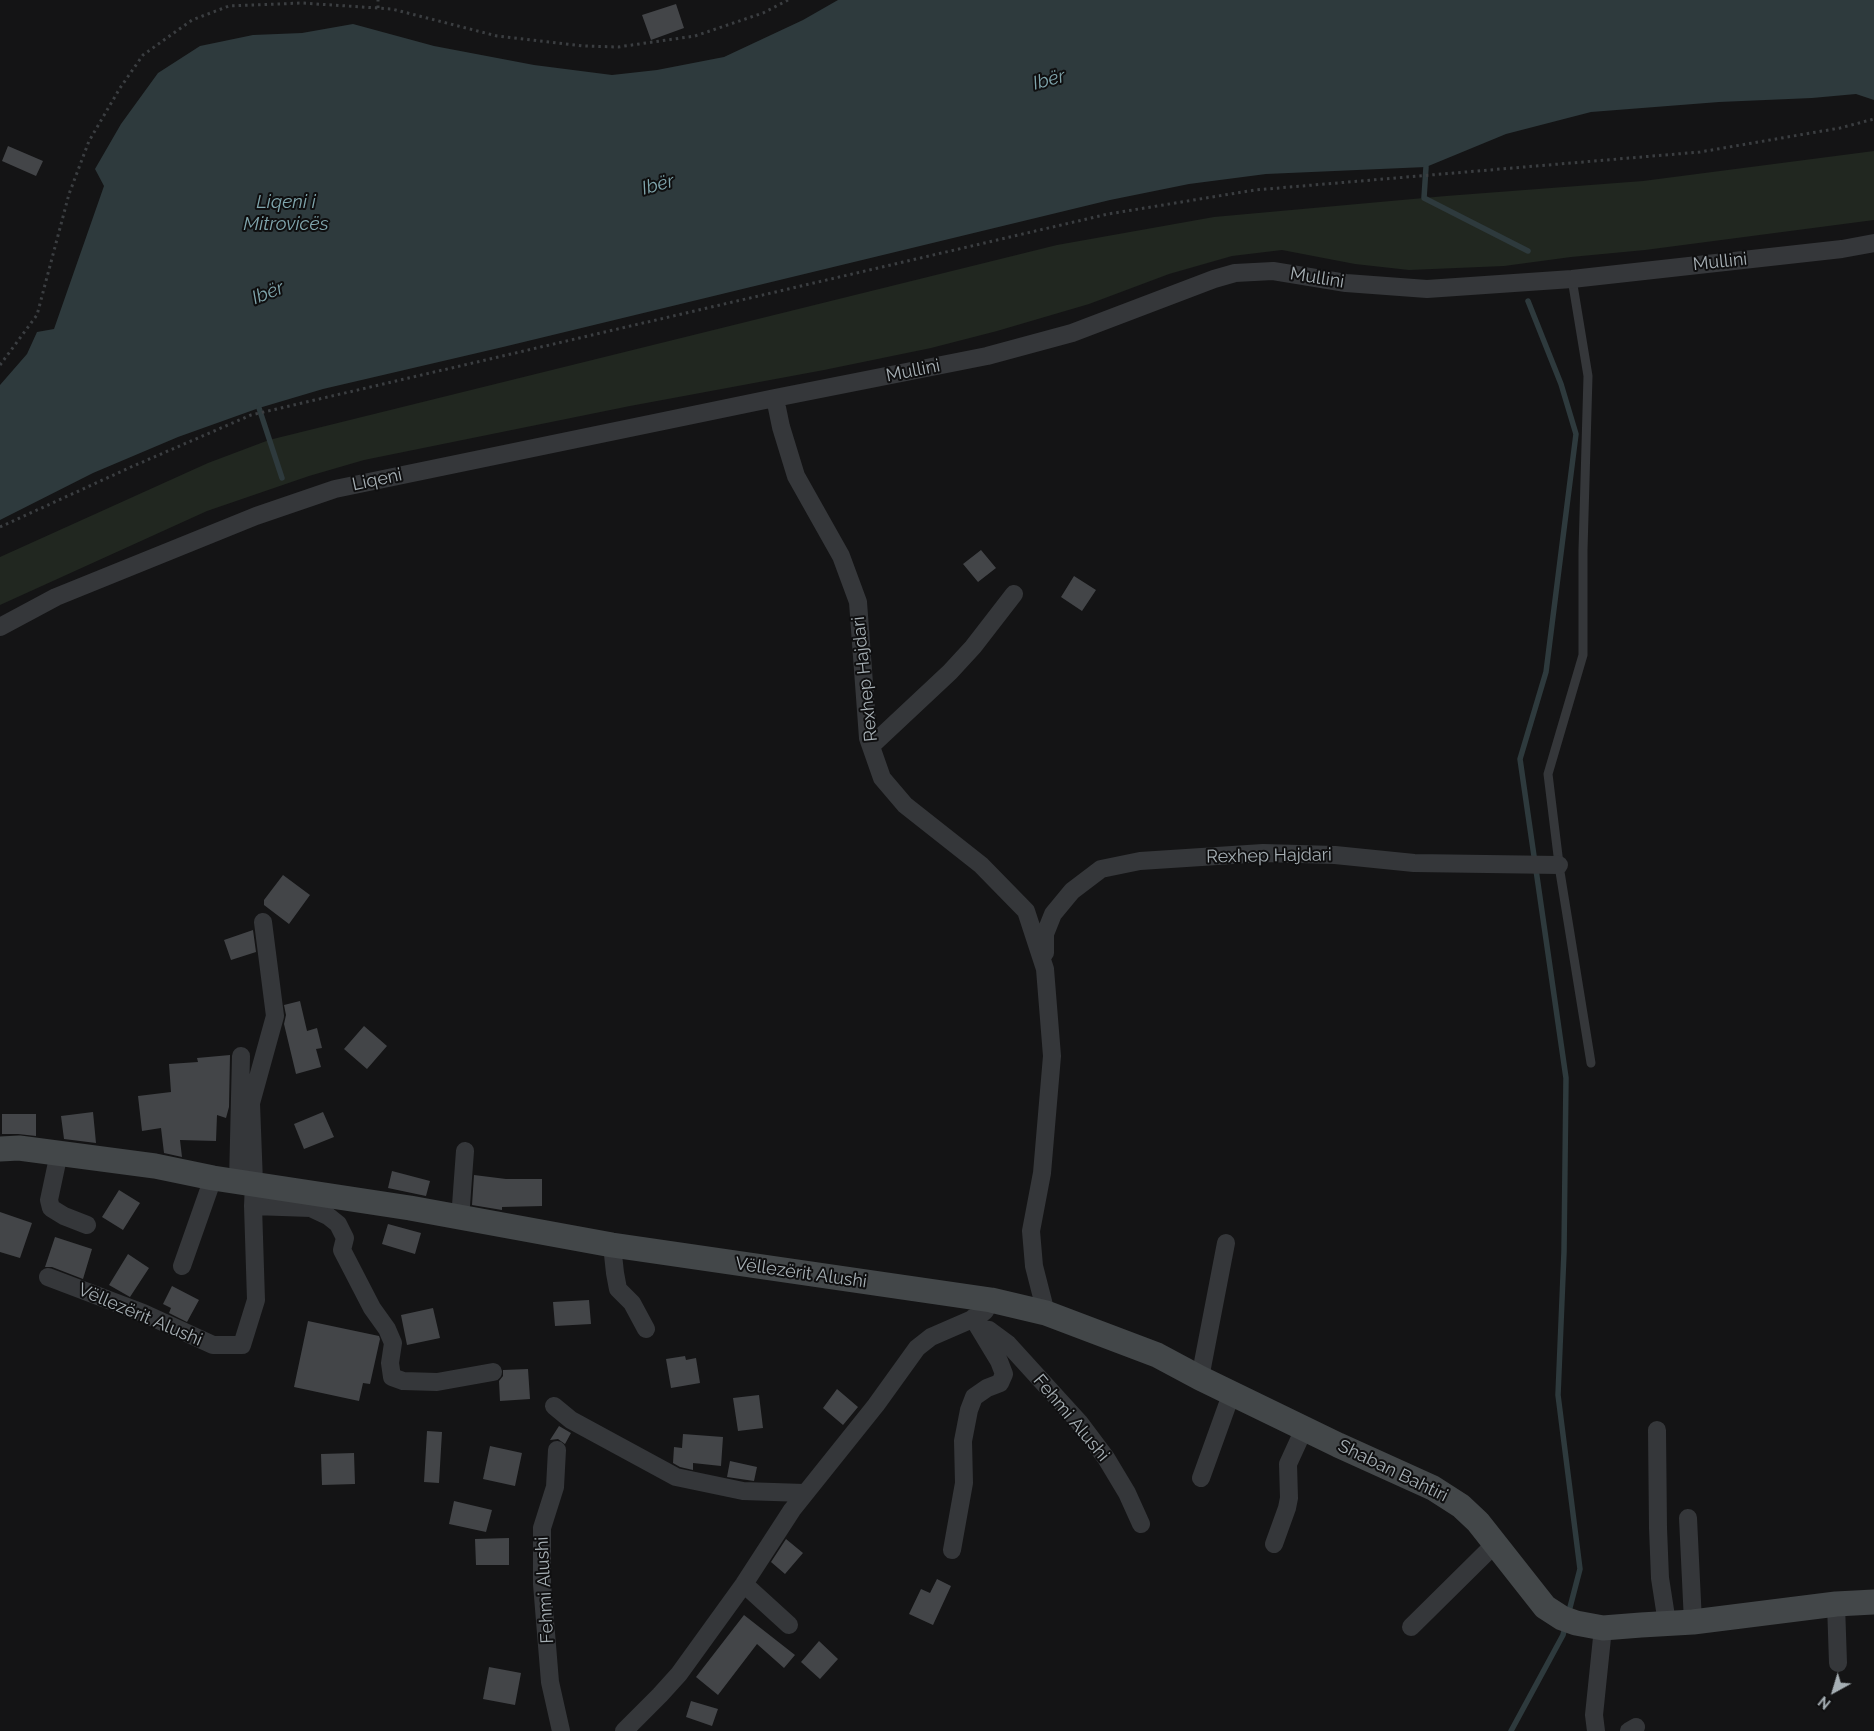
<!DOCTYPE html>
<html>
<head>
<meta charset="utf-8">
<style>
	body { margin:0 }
	#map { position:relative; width:1874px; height:1731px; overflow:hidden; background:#141415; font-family:Raleway,sans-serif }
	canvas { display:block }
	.north { position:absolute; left:1809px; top:1666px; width:50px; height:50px; -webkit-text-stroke:4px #0f0f10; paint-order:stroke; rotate:219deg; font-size:14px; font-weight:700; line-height:20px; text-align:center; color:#a6afb4 }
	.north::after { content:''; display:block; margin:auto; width:18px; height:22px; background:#a6afb4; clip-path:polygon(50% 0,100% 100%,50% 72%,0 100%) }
</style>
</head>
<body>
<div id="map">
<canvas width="1874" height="1731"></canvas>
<div class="north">N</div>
</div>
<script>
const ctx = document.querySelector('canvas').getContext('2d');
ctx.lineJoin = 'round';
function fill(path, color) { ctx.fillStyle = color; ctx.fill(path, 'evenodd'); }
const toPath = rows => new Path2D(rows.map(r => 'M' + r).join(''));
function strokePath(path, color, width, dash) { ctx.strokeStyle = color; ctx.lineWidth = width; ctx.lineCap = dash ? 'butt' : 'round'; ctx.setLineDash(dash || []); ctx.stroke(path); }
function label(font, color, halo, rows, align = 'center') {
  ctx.font = font + ' Raleway,sans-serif'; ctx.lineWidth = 4; ctx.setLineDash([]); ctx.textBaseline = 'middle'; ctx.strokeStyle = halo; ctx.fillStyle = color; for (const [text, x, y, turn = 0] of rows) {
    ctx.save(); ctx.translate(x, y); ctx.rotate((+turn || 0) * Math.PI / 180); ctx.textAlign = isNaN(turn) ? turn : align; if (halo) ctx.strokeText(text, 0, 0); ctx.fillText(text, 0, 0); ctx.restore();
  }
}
fill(toPath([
	[1874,151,1874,220,1645,250,1571,257,1504,266,1409,270,1355,264,1282,250,1232,256,1169,274,1089,304,997,331,931,348,824,370,630,406,364,460,309,476,207,511,0,605,0,557,208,463,269,440,1057,245,1214,217,1446,196,1643,181]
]), '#212720');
fill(toPath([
	[838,0,1874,0,1874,100,1856,94,1812,98,1719,102,1591,112,1506,134,1426,167,1266,174,1189,184,1110,200,503,347,323,389,259,408,178,437,93,473,0,520,0,385,27,354,37,332,54,329,104,186,95,169,121,124,158,73,200,46,253,35,302,33,353,24,434,46,534,65,612,75,657,70,724,57,803,20]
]), '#2e3a3d');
strokePath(toPath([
	[1426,167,1424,198,1528,251],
	[1528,301,1561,384,1576,434,1546,672,1520,759,1566,1078,1564,1252,1558,1395,1580,1569,1568,1615],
	[259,408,282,478],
	[1511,1731,1563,1635,1565,1627]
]), '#2e3a3d', 5.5);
fill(toPath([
	[676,4,684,28,651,40,642,15],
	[8,146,43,161,36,176,2,161],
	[981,550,996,568,978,582,963,564],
	[1074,576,1096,590,1082,611,1061,597],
	[283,875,310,895,289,924,264,905,264,900],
	[253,930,256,952,231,960,224,940],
	[300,1001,307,1031,317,1028,322,1048,316,1049,321,1067,296,1074,284,1024,286,1015,284,1005],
	[364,1026,387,1046,367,1069,344,1049],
	[230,1055,229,1107,226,1118,217,1115,216,1141,180,1140,182,1157,164,1153,161,1128,142,1131,138,1096,171,1092,169,1064,198,1062,197,1058],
	[93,1112,96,1143,64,1139,61,1116],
	[323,1112,334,1137,304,1149,294,1124],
	[2,1114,36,1114,36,1136,18,1134,2,1134],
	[392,1171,430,1181,426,1196,388,1188],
	[474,1175,506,1179,542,1179,542,1206,502,1207,502,1210,472,1205],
	[119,1190,140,1203,123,1230,102,1217],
	[0,1212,32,1223,20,1258,0,1252],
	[388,1224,421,1233,415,1254,382,1244],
	[55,1237,92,1249,83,1279,52,1267,45,1267],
	[128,1254,149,1268,130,1297,109,1285],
	[172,1286,199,1300,187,1322,169,1313,171,1308,163,1304],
	[589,1300,591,1324,555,1326,553,1302],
	[433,1308,440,1338,407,1345,401,1315],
	[308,1321,379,1336,380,1339,370,1384,363,1383,359,1401,294,1387],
	[685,1356,686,1360,696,1358,700,1383,671,1388,666,1359],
	[528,1369,530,1399,500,1401,499,1381,503,1376,503,1370],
	[837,1389,858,1407,843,1425,823,1408],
	[759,1395,763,1428,738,1431,733,1398],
	[559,1426,571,1433,565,1444,558,1439,550,1440],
	[427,1431,442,1432,439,1483,424,1482],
	[683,1434,723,1437,721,1466,693,1463,693,1470,680,1467,673,1463,674,1447,682,1448],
	[490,1446,522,1453,515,1486,483,1479],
	[354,1453,355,1484,322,1485,321,1454],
	[730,1461,757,1467,754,1481,727,1477],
	[454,1501,492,1510,486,1532,449,1524],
	[509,1538,509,1565,476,1565,475,1539],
	[786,1539,803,1553,785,1574,771,1562],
	[937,1579,951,1586,933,1625,909,1614,921,1589,930,1593],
	[744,1615,795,1655,784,1668,757,1644,718,1695,696,1677],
	[819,1641,838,1659,820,1679,801,1662],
	[489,1667,521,1673,515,1705,483,1699],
	[691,1701,718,1709,712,1726,686,1717]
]), '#434548');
strokePath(toPath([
	[378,8,378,0],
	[0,365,37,315,69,194,89,141,120,88,143,55,192,20,229,6,302,3,392,9,497,36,584,46,618,47,695,36,763,13,788,0],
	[0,527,131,467,251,415,1108,214,1255,190,1700,152,1840,128,1874,119]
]), '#3b3e41', 3, [2.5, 4]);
strokePath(toPath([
	[1572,279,1588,376,1583,550,1583,655,1548,774,1560,872,1591,1063]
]), '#35373a', 9);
strokePath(toPath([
	[775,398,781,427,796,476,841,556,858,602,868,738,882,778,905,805,981,865,1026,911,1045,969,1052,1056,1042,1173,1031,1231,1034,1266,1046,1313],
	[0,627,56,597,256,516,335,489,775,398,987,356,1072,333,1214,279,1235,273,1273,271,1346,283,1427,289,1572,279,1842,249,1874,243],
	[871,746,950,672,973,647,1014,594],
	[1045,953,1045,934,1053,914,1072,891,1101,869,1140,861,1263,853,1335,855,1414,863,1559,865],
	[59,1153,49,1200,51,1208,64,1216,87,1225],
	[238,1182,241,1056],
	[253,1206,311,1208,328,1216,338,1224,345,1238,342,1250,372,1308,387,1329,393,1343,390,1363,392,1377,403,1381,437,1382,493,1372],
	[460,1219,465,1151],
	[612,1245,615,1273,618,1289,632,1303,646,1329],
	[182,1266,213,1178],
	[48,1277,143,1313,213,1345,242,1345,256,1300,253,1206,254,1183,251,1103,275,1016,263,922],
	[981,1329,989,1330,1008,1344,1079,1422,1106,1458,1127,1493,1141,1524],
	[1200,1378,1226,1243],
	[554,1406,571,1420,676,1477,743,1491,804,1493],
	[1657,1430,1658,1528,1660,1578,1667,1623],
	[557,1450,555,1487,542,1528,542,1584,550,1682,561,1731],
	[1201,1478,1232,1392],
	[1688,1518,1693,1622],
	[1274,1544,1287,1508,1289,1498,1288,1464,1304,1429],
	[952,1550,964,1483,963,1441,969,1410,974,1397,987,1388,1000,1383,1004,1374,999,1361,973,1318],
	[744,1584,789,1625],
	[1836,1604,1838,1663],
	[1411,1627,1496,1543],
	[624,1731,660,1695,679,1674,744,1584,792,1510,876,1405,917,1348,931,1337,977,1317,985,1311,991,1300],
	[1596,1731,1594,1715,1603,1628],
	[1629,1731,1636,1727]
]), '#35373a', 18);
strokePath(toPath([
	[0,1149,19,1148,155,1166,213,1178,410,1208,612,1245,991,1300,1046,1313,1157,1355,1200,1378,1338,1445,1433,1488,1461,1506,1478,1522,1545,1607,1562,1618,1576,1623,1603,1628,1641,1625,1693,1622,1836,1604,1874,1602]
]), '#434749', 25);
label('18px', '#a6afb4', '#0f0f10', [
	["Mullini",1720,262,-6],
	["Mullini",1317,278,9],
	["Mullini",913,371,-11],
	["Liqeni",377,480,-12],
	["Rexhep Hajdari",865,679,-96],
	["Rexhep Hajdari",1269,856,-1],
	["Vëllezërit Alushi",801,1273,8],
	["Vëllezërit Alushi",140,1315,23],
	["Fehmi Alushi",1071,1418,50],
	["Shaban Bahtiri",1393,1471,26],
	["Fehmi Alushi",545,1590,-93]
]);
label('italic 19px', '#80a6ad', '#0f0f10', [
	["Ibër",1049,80,-15],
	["Ibër",658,185,-15],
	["Liqeni i",286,202],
	["Mitrovicës",286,224],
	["Ibër",268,293,-22]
]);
</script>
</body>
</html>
